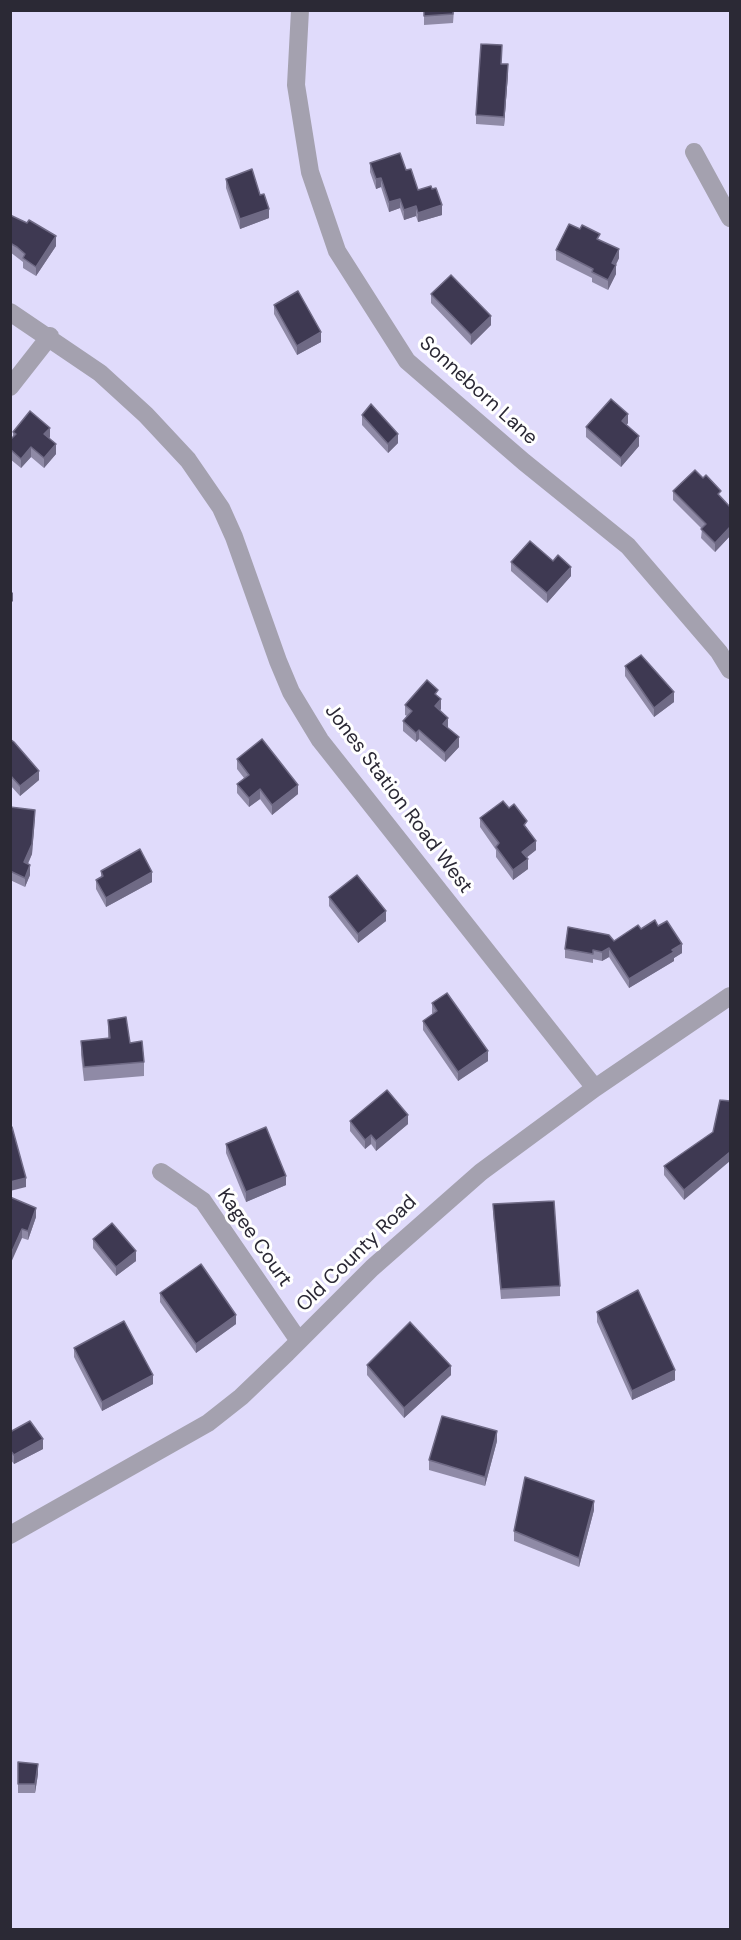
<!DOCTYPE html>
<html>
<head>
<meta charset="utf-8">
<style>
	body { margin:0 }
	#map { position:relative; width:741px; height:1940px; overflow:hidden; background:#e0dbfb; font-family:"DM Sans",sans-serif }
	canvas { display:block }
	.frame { position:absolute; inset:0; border:12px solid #2b2935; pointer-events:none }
</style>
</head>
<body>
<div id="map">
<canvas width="741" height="1940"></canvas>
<div class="frame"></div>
</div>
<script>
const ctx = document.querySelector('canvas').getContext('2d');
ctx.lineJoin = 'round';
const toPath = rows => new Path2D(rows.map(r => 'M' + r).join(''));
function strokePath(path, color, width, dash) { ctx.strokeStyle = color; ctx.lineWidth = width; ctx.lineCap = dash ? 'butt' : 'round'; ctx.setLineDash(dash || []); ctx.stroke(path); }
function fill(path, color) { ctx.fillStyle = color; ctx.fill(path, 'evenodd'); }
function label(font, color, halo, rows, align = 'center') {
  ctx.font = font + ' "DM Sans",sans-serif'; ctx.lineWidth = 6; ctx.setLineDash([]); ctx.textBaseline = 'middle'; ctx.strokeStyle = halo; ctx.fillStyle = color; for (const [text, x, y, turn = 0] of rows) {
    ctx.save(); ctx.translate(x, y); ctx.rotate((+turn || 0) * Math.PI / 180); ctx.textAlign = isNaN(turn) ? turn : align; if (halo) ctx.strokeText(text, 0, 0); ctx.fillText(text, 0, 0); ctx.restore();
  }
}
strokePath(toPath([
	[300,10,296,85,310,172,337,251,407,361,524,462,628,546,719,652,730,670],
	[694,152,730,218],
	[10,312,100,373,146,415,188,460,221,508,234,537,278,661,291,692,320,740,595,1088],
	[10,387,50,336],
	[161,1172,203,1201,299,1341],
	[10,1535,208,1423,241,1397,287,1353,372,1268,481,1172,595,1088,730,996]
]), '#a4a1af', 18);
fill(toPath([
	[424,10,454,10,453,23,424,25],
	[502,64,508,74,504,126,476,124,476,115],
	[370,163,406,170,418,190,442,215,418,222,416,216,404,220,400,208,389,212,381,187,376,189,370,172],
	[226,179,269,218,240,229,226,188],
	[10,215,56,246,36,276,23,268,23,262,10,252],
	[600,240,619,258,616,265,616,274,608,290,592,282,592,278,556,260,556,250],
	[431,294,491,325,471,345,431,303],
	[274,305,321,342,297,355,274,314],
	[362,415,398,443,388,453,362,425],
	[628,423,626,425,639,446,621,467,586,437,586,427],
	[13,432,50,437,49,438,56,454,44,468,31,457,21,468,10,459,10,440,13,438],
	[673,491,721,497,730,507,730,536,715,552,701,538,702,529,673,500],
	[553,561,571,576,547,603,511,571,511,562],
	[625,666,674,702,654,717,625,676],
	[438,697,441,709,440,710,448,728,459,747,445,762,419,739,416,742,403,731,403,721,407,716,405,715,405,705],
	[10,739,39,780,20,796,10,785],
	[237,759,298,794,272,815,260,799,249,807,237,793,237,784,244,778,237,769],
	[10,807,35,819,32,854,28,864,30,875,25,887,10,880],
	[509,808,527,828,536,850,526,858,528,869,513,880,496,857,496,850,480,827,480,818],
	[101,871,152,882,106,907,96,889,96,880,101,877],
	[329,897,386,921,358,943,329,906],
	[658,926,682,953,674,958,674,961,629,988,609,957,602,961,593,959,593,963,565,958,565,949,614,941,641,929],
	[432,1003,488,1061,458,1081,423,1030,423,1021,433,1014,432,1013],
	[108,1020,144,1062,144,1076,84,1081,81,1055,81,1041,108,1038],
	[350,1121,408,1124,376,1151,371,1144,365,1149,350,1131],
	[713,1132,684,1200,664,1175,664,1166],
	[226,1144,286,1185,246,1202,226,1153],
	[10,1197,36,1217,28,1240,22,1238],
	[493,1204,560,1286,560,1296,501,1299,493,1213],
	[93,1239,136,1261,116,1276,93,1248],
	[160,1293,236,1324,196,1353,160,1302],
	[597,1312,675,1380,632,1400,597,1322],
	[74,1348,153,1384,102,1411,74,1357],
	[367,1365,451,1375,404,1418,367,1375],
	[10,1432,43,1449,14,1464,10,1459],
	[497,1441,485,1486,429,1470,429,1460],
	[594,1510,579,1567,514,1541,514,1531],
	[18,1762,38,1774,35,1793,18,1793]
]), '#8f8aa6');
fill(toPath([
	[508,64,508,74,504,126,504,117],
	[381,178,381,187,376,189,376,179],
	[400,199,400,208,389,212,389,202],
	[442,205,442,215,418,222,418,213],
	[416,206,416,216,404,220,404,210],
	[269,209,269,218,240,229,240,219],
	[56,236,56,246,36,276,36,267],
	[619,249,619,258,612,272,612,263],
	[616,265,616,274,608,290,608,280],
	[491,316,491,325,471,345,471,335],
	[321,332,321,342,297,355,297,346],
	[628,414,628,423,622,431,622,421],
	[50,428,50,437,44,444,44,434],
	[398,434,398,443,388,453,388,444],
	[639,436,639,446,621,467,621,458],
	[56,444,56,454,44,468,44,458],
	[31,447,31,457,21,468,21,459],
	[730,527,730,536,715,552,715,543],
	[571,567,571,576,547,603,547,593],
	[13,592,13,601,10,604,10,595],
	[674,692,674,702,654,717,654,708],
	[441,699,441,709,435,716,435,706],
	[448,718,448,727,443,733,443,724],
	[419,730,419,739,416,742,416,733],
	[459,737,459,747,445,762,445,753],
	[39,771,39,780,20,796,20,786],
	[298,785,298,794,272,815,272,805],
	[260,789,260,799,249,807,249,798],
	[35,810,32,854,24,872,24,862],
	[536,841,536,850,522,861,522,852],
	[528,859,528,869,513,880,513,870],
	[30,865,30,875,25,887,25,878],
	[152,872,152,882,106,907,106,898],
	[386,911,386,921,358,943,358,934],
	[682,944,682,953,674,958,674,961,629,988,629,979],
	[609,948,609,957,602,961,602,952],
	[488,1051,488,1061,458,1081,458,1072],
	[408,1115,408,1124,376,1151,376,1141],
	[371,1135,371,1144,365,1149,365,1140],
	[730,1152,730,1161,684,1200,684,1190],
	[286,1176,286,1185,246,1202,246,1192],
	[26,1178,26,1187,10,1191,10,1182],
	[36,1208,36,1217,28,1240,28,1231],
	[22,1229,22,1238,10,1265,10,1256],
	[136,1251,136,1261,116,1276,116,1267],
	[236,1315,236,1324,196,1353,196,1344],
	[451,1366,451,1375,404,1418,404,1408],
	[675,1370,675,1380,632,1400,632,1391],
	[153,1375,153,1384,102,1411,102,1402],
	[497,1431,497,1441,485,1486,485,1477],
	[43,1439,43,1449,14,1464,14,1455],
	[594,1501,594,1510,579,1567,579,1558],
	[38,1764,38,1774,35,1793,35,1784]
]), '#6f6a85');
const building = toPath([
	[424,10,453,10,453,14,424,16,424,10],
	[481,44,502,45,501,64,508,64,504,117,476,115,481,44],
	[400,153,406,170,411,169,418,190,431,186,432,189,436,188,442,205,418,213,416,206,404,210,400,199,389,202,381,178,376,179,370,163,400,153],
	[252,169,260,195,264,194,269,209,240,219,226,179,252,169],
	[10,215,27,223,29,220,56,236,36,267,23,258,25,254,17,247,10,243,10,215],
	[569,224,580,229,582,225,600,234,597,239,619,249,612,263,616,265,608,280,592,272,593,269,556,250,569,224],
	[451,275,491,316,471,335,431,294,451,275],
	[298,291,321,332,297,346,274,305,298,291],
	[611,399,628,414,622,421,639,436,621,458,586,427,611,399],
	[371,404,398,434,388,444,362,415,371,404],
	[30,411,50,428,44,434,56,444,44,458,31,447,21,459,10,449,10,440,16,434,13,432,30,411],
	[695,470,703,478,706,475,721,491,718,494,730,507,730,527,715,543,701,529,706,524,673,491,695,470],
	[530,541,553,561,558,555,571,567,547,593,511,562,530,541],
	[641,655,674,692,654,708,625,666,641,655],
	[427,680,438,690,435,694,441,699,435,706,448,718,443,724,459,737,445,753,419,730,416,733,403,721,412,711,405,705,427,680],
	[10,739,14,742,39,771,20,786,10,775,10,739],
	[262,739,298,785,272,805,260,789,249,798,237,784,249,775,237,759,262,739],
	[503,801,509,808,514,804,527,821,524,825,536,841,522,852,528,859,513,870,496,847,499,843,480,818,503,801],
	[10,807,35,810,32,844,24,862,30,865,25,878,10,871,10,807],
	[140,849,152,872,106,898,96,880,103,876,101,871,140,849],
	[357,875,386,911,358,934,329,897,357,875],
	[655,920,658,926,667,921,682,944,672,950,674,952,629,979,609,948,602,952,593,950,593,954,565,949,568,927,609,935,614,941,638,925,641,929,655,920],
	[447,993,488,1051,458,1072,423,1021,437,1011,432,1003,447,993],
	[126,1017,130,1043,142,1041,144,1062,84,1067,81,1041,110,1038,108,1020,126,1017],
	[387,1090,408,1115,376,1141,371,1135,365,1140,350,1121,387,1090],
	[720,1100,730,1101,730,1152,684,1190,664,1166,713,1132,720,1100],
	[10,1127,12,1127,26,1178,10,1182,10,1127],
	[266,1127,286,1176,246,1192,226,1144,266,1127],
	[10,1197,36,1208,28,1231,22,1229,10,1256,10,1197],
	[554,1201,560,1286,501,1289,493,1204,554,1201],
	[112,1223,136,1251,116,1267,93,1239,112,1223],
	[201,1264,236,1315,196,1344,160,1293,201,1264],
	[638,1290,675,1370,632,1391,597,1312,638,1290],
	[124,1321,153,1375,102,1402,74,1348,124,1321],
	[410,1322,451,1366,404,1408,367,1365,410,1322],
	[442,1416,497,1431,485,1477,429,1460,442,1416],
	[30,1421,43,1439,14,1455,10,1450,10,1432,30,1421],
	[525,1477,594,1501,579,1558,514,1531,525,1477],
	[18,1762,38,1764,35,1784,18,1784,18,1762]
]);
fill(building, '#3e3952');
strokePath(building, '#6f6a85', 1.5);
label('20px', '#2b2935', '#fff', [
	["Sonneborn Lane",478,391,42],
	["Jones Station Road West",398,799,53],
	["Kagee Court",254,1238,55],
	["Old County Road",357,1254,-44]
]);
</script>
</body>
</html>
